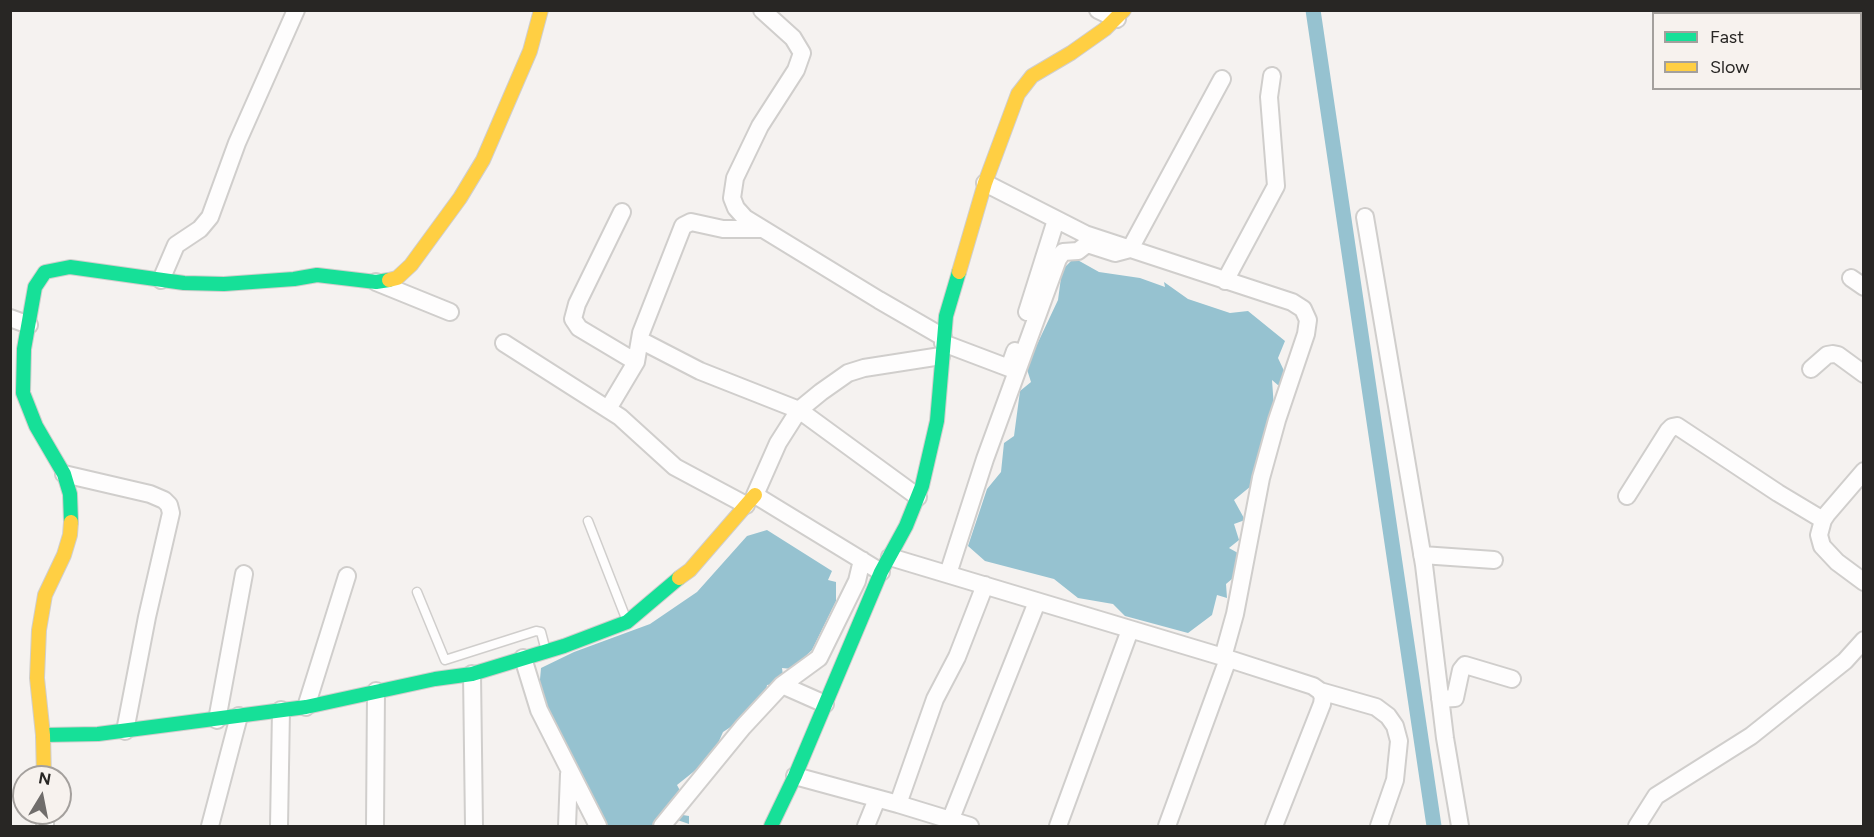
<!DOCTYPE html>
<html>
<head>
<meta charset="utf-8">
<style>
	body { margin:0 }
	#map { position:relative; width:1874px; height:837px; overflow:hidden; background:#f5f2f0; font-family:Figtree,sans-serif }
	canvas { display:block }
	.frame { position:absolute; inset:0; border:12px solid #282624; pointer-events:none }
	.legend { position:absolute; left:1652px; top:12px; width:210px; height:78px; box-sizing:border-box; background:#f7f2ee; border:2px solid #a4a09d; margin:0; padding:8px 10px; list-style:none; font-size:18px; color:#282624 }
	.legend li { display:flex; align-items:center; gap:12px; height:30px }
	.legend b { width:30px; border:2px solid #a4a09d }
	.north { position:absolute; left:12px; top:765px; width:60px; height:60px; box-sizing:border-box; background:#f7f2ee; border:2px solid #a4a09d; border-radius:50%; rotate:10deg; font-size:16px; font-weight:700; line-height:24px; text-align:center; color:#282624 }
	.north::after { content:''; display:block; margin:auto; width:21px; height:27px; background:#706d6b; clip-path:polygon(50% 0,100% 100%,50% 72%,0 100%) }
</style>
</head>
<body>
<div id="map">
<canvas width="1874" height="837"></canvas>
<div class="frame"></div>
<ul class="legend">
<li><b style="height:8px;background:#16e098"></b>Fast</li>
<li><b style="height:8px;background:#ffcf43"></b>Slow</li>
</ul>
<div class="north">N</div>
</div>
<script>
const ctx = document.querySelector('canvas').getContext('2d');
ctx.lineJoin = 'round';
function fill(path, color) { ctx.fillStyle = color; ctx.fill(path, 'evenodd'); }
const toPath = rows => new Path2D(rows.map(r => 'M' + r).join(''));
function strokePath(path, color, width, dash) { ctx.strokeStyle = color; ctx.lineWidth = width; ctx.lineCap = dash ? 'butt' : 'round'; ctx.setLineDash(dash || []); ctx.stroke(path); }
fill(toPath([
	[1074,258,1099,272,1140,278,1165,287,1164,282,1188,299,1230,313,1248,311,1285,341,1278,358,1286,375,1279,386,1272,380,1274,408,1251,486,1234,500,1245,520,1234,524,1239,540,1229,548,1245,557,1245,568,1226,584,1227,598,1217,595,1212,615,1188,633,1125,616,1113,604,1078,598,1054,579,985,561,968,546,987,489,1001,472,1004,443,1014,436,1020,391,1031,382,1023,357,1033,353,1058,300,1062,270],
	[767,530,832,571,828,580,836,582,836,601,812,650,792,669,782,668,784,683,767,685,764,705,723,732,712,757,677,785,684,798,670,813,689,816,689,824,660,814,654,822,658,826,608,826,590,803,539,691,541,668,574,652,650,624,697,592,747,536]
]), '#96c2d0');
strokePath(toPath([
	[1313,10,1434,826]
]), '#96c2d0', 15);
const lane = toPath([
	[588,521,627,621],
	[417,592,445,660,536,631,541,632,546,651]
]);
const street = toPath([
	[762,10,793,38,802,53,796,70,760,126,735,178,732,198,736,208,745,218,879,300,943,337],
	[1098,10,1117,19],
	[985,183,1085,234,1292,302,1303,309,1308,320,1306,334,1277,420,1261,478,1235,614,1223,657],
	[622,212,577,304,573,319,579,328,636,362],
	[1365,217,1424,565,1445,738,1460,826],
	[1851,278,1864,287],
	[161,280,176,245,200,229,210,217,237,143,296,10],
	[1225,281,1276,186,1269,97,1272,76],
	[376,282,450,312],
	[1027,312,1056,220],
	[10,318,29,325],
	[640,340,700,371,799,410,918,497],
	[504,343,620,417,675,467,746,505],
	[943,343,1009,368,1015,351],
	[1811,369,1827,355,1833,354,1838,355,1864,374],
	[608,409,636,362,641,333,683,226,691,222,723,229,762,229],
	[1864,471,1827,514,1823,520,1819,535,1822,546,1837,562,1864,582],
	[64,474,150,494,164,500,169,505,171,513,147,617,125,731],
	[1627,496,1668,431,1672,427,1677,426,1778,493,1823,520],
	[1422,555,1494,560],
	[890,557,1223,657,1313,686,1320,691,1323,697,1322,704,1274,826],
	[881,572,755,495,778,443,799,410,821,392,848,373,864,368,941,356],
	[948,574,985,459,1058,259,1063,252,1078,251,1087,244,1115,253,1130,249,1222,79],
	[523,658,539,710,598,826],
	[472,674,474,826],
	[782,685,825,704],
	[1320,691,1376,707,1388,716,1395,726,1399,741,1395,780,1379,826],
	[1440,699,1455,698,1461,670,1465,665,1512,679],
	[306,707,347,576],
	[217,720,244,574],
	[795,776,898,804,970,826],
	[898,804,935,699,957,657,985,585],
	[45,813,45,826],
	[210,826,239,716],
	[279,826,281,710],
	[375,826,376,691],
	[567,826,569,774],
	[662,826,743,727,782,685,819,658,857,581,862,560],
	[866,826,877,799],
	[948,826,1037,602],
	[1058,826,1130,630],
	[1167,826,1228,659],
	[1637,826,1656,796,1751,736,1845,661,1864,640]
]);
const fast = toPath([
	[71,522,70,494,64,474,36,426,23,393,24,349,35,287,45,272,70,267,184,283,224,284,294,279,317,275,376,282,389,280],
	[43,735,98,734,306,707,435,679,472,674,564,646,627,622,679,578],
	[771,826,795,776,881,572,906,526,922,486,937,421,946,316,959,272]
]);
const slow = toPath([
	[959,272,985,183,1018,94,1032,76,1071,53,1105,29,1124,10],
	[389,280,397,278,411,265,460,198,483,160,530,51,541,10],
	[679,578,690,570,755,495],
	[44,777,43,735,37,678,39,630,45,595,64,555,70,535,71,522]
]);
strokePath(lane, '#d0cecc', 11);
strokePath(street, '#d0cecc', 20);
strokePath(fast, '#d0cecc', 16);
strokePath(slow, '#d0cecc', 16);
strokePath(lane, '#fefdfd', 8);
strokePath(street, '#fefdfd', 16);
strokePath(fast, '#16e098', 14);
strokePath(slow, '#ffcf43', 14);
</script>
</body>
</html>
